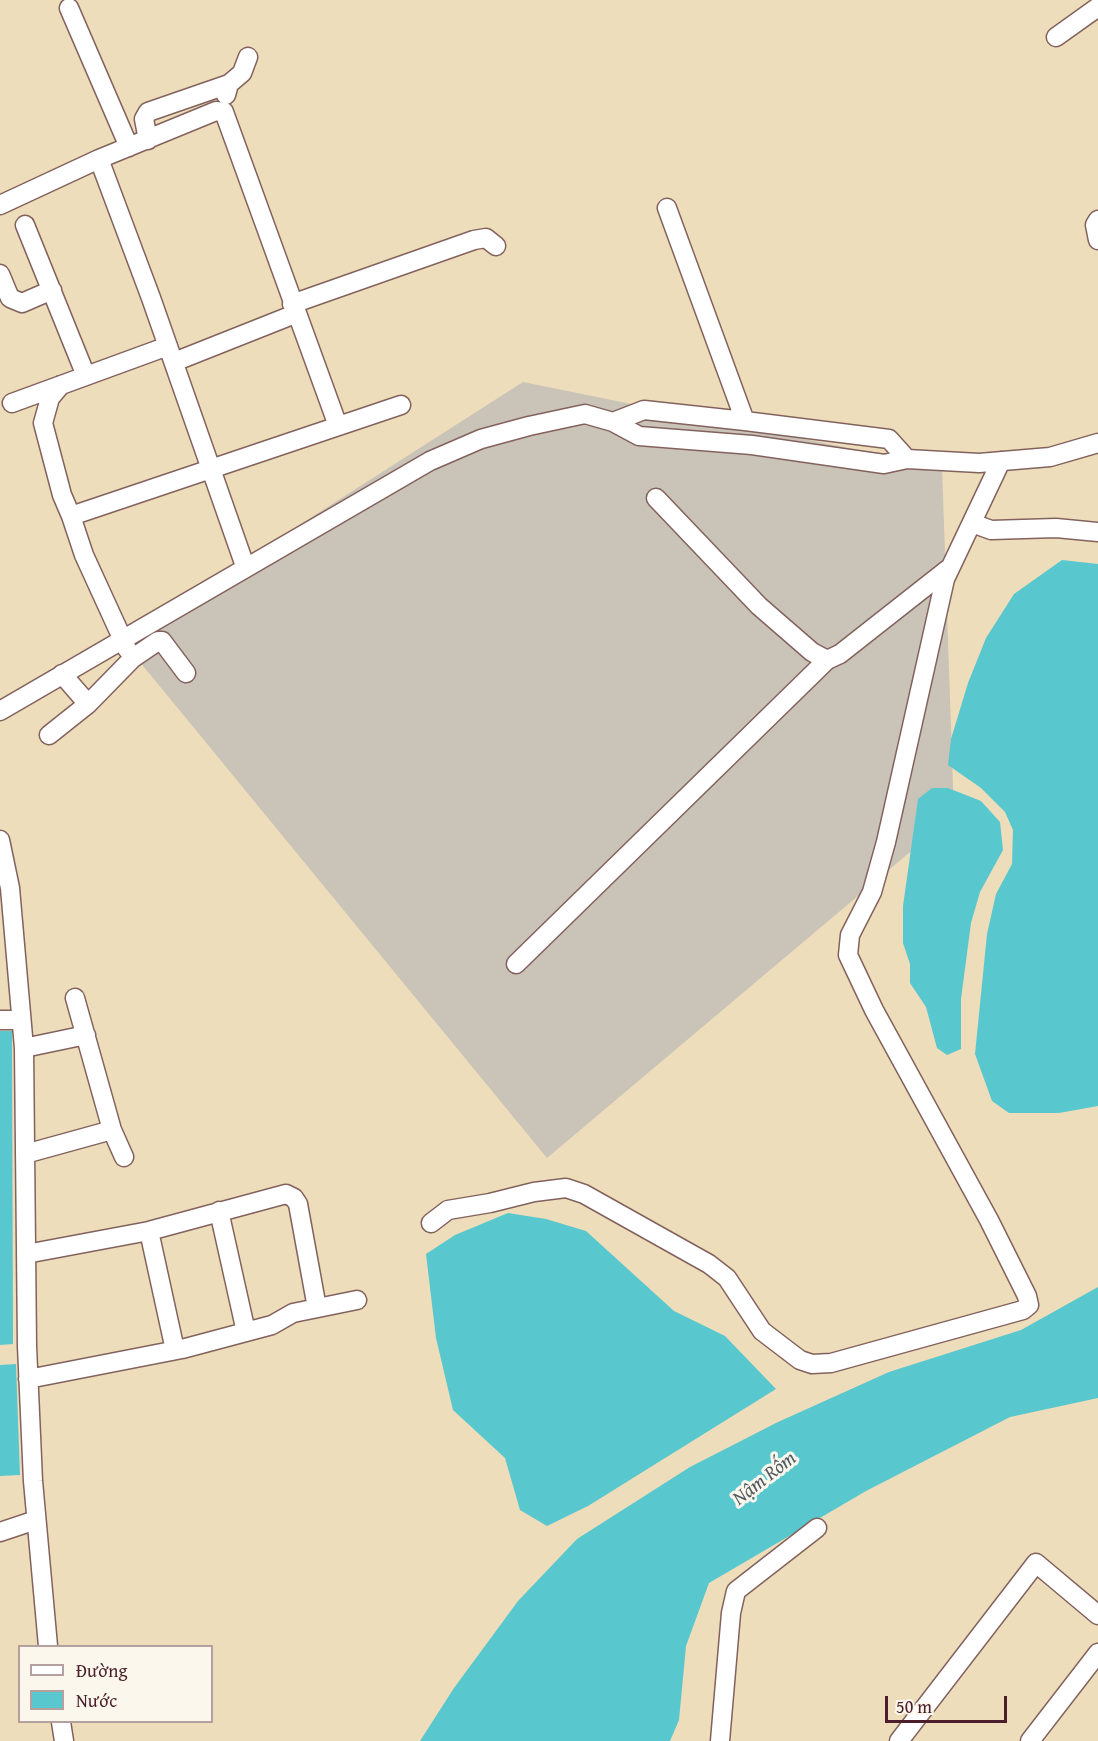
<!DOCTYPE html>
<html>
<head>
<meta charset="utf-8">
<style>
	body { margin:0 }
	#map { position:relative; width:1098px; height:1741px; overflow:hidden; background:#edddbb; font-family:"Gentium Book Plus",serif }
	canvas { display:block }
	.legend { position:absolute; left:18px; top:1645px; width:195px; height:78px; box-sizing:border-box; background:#fbf7ec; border:2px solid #b4a19f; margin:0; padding:8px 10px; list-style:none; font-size:18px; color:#4a1f2b }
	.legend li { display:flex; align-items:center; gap:12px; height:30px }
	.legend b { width:30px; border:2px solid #b4a19f }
	.scale { position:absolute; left:885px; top:1696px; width:122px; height:27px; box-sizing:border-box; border:3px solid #4a1f2b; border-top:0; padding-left:8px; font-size:18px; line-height:21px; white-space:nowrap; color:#4a1f2b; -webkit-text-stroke:4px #fbf7ec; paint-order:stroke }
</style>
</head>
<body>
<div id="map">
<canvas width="1098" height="1741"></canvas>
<ul class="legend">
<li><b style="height:8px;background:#fff"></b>Đường</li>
<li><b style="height:16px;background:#59c7ce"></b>Nước</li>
</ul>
<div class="scale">50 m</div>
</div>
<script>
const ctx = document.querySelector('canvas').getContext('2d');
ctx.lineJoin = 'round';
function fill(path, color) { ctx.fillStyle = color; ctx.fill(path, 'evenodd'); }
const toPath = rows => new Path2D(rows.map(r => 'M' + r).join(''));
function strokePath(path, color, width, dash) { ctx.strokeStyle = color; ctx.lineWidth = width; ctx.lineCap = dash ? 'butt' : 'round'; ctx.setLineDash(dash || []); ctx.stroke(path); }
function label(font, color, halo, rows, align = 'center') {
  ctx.font = font + ' "Gentium Book Plus",serif'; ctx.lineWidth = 6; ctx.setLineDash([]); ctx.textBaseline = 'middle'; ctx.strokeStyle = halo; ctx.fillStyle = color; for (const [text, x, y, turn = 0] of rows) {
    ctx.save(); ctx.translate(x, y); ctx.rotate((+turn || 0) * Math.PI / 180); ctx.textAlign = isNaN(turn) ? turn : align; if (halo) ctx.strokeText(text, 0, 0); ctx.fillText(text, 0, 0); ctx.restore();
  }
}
fill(toPath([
	[523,382,942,467,954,815,547,1158,121,639]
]), '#cac3b8');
fill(toPath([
	[1062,560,1098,564,1098,1106,1059,1113,1009,1113,992,1101,975,1054,987,934,996,894,1012,864,1013,830,1005,812,981,788,948,765,951,739,968,683,986,638,1014,594],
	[932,788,948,788,981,801,1000,822,1003,850,980,892,971,923,961,999,961,1049,947,1055,937,1048,926,1007,910,983,910,964,903,943,903,906,918,799],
	[0,1031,12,1031,13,1344,0,1345],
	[508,1213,546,1219,586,1231,674,1311,725,1336,776,1389,588,1506,547,1526,520,1510,505,1458,453,1410,436,1338,426,1254,455,1235],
	[1098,1287,1098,1398,1010,1417,866,1491,709,1583,686,1646,679,1720,670,1741,420,1741,454,1688,518,1601,577,1539,690,1467,778,1422,889,1372,1021,1330],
	[16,1364,20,1475,0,1476,0,1365]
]), '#59c7ce');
const minor = toPath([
	[69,8,129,147],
	[1056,37,1098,7],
	[226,95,229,84,242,73,248,57],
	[148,140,144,119,148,112,229,84],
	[99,159,151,298,245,566],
	[0,205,99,159,216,111,224,112,338,426],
	[667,208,745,421],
	[1098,220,1095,225,1098,240],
	[25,225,86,376],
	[0,274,10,298,22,303,52,290],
	[292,304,474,240,486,238,496,246],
	[174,362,295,314],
	[61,385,50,398,43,423,62,495,71,516,401,405],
	[12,403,168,346],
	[613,422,644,410,745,421,889,439,907,459],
	[656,498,759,606,812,652,827,660,840,654,948,569],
	[71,516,84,555,127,649],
	[972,523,991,530,1056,528,1098,532],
	[62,674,88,704],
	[0,711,430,461,481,439,529,426,585,414,613,422,639,436,752,445,884,464,907,459,979,463,1050,457,1098,443],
	[49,735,88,704,133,658,158,641,162,641,186,673],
	[0,840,10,888,24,1048,27,1346,33,1481,48,1646],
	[516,964,827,660],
	[75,998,112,1130,124,1157],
	[0,1020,20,1020],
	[24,1048,86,1035],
	[25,1154,112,1130],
	[219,1211,246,1332],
	[431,1223,448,1210,490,1203,534,1192,566,1188,584,1194,709,1264,727,1278,762,1331,800,1360,812,1364,831,1363,1023,1310,1029,1305,1027,1296,989,1220,874,1010,848,955,850,935,872,892,886,842,945,579,1001,461],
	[149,1231,175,1350],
	[26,1254,149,1231,286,1194,294,1198,298,1204,317,1308],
	[28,1379,182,1349,272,1325,293,1313,357,1300],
	[0,1532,36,1520],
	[61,1722,64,1741],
	[720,1741,731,1613,736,1591,817,1528],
	[899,1741,1036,1563,1098,1615],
	[1030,1741,1098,1653]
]);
strokePath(minor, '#83625d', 21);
strokePath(minor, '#fff', 18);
label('italic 20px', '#4f5a64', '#fbf7ec', [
	["Nậm Rốm",765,1479,-38]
]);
</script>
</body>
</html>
